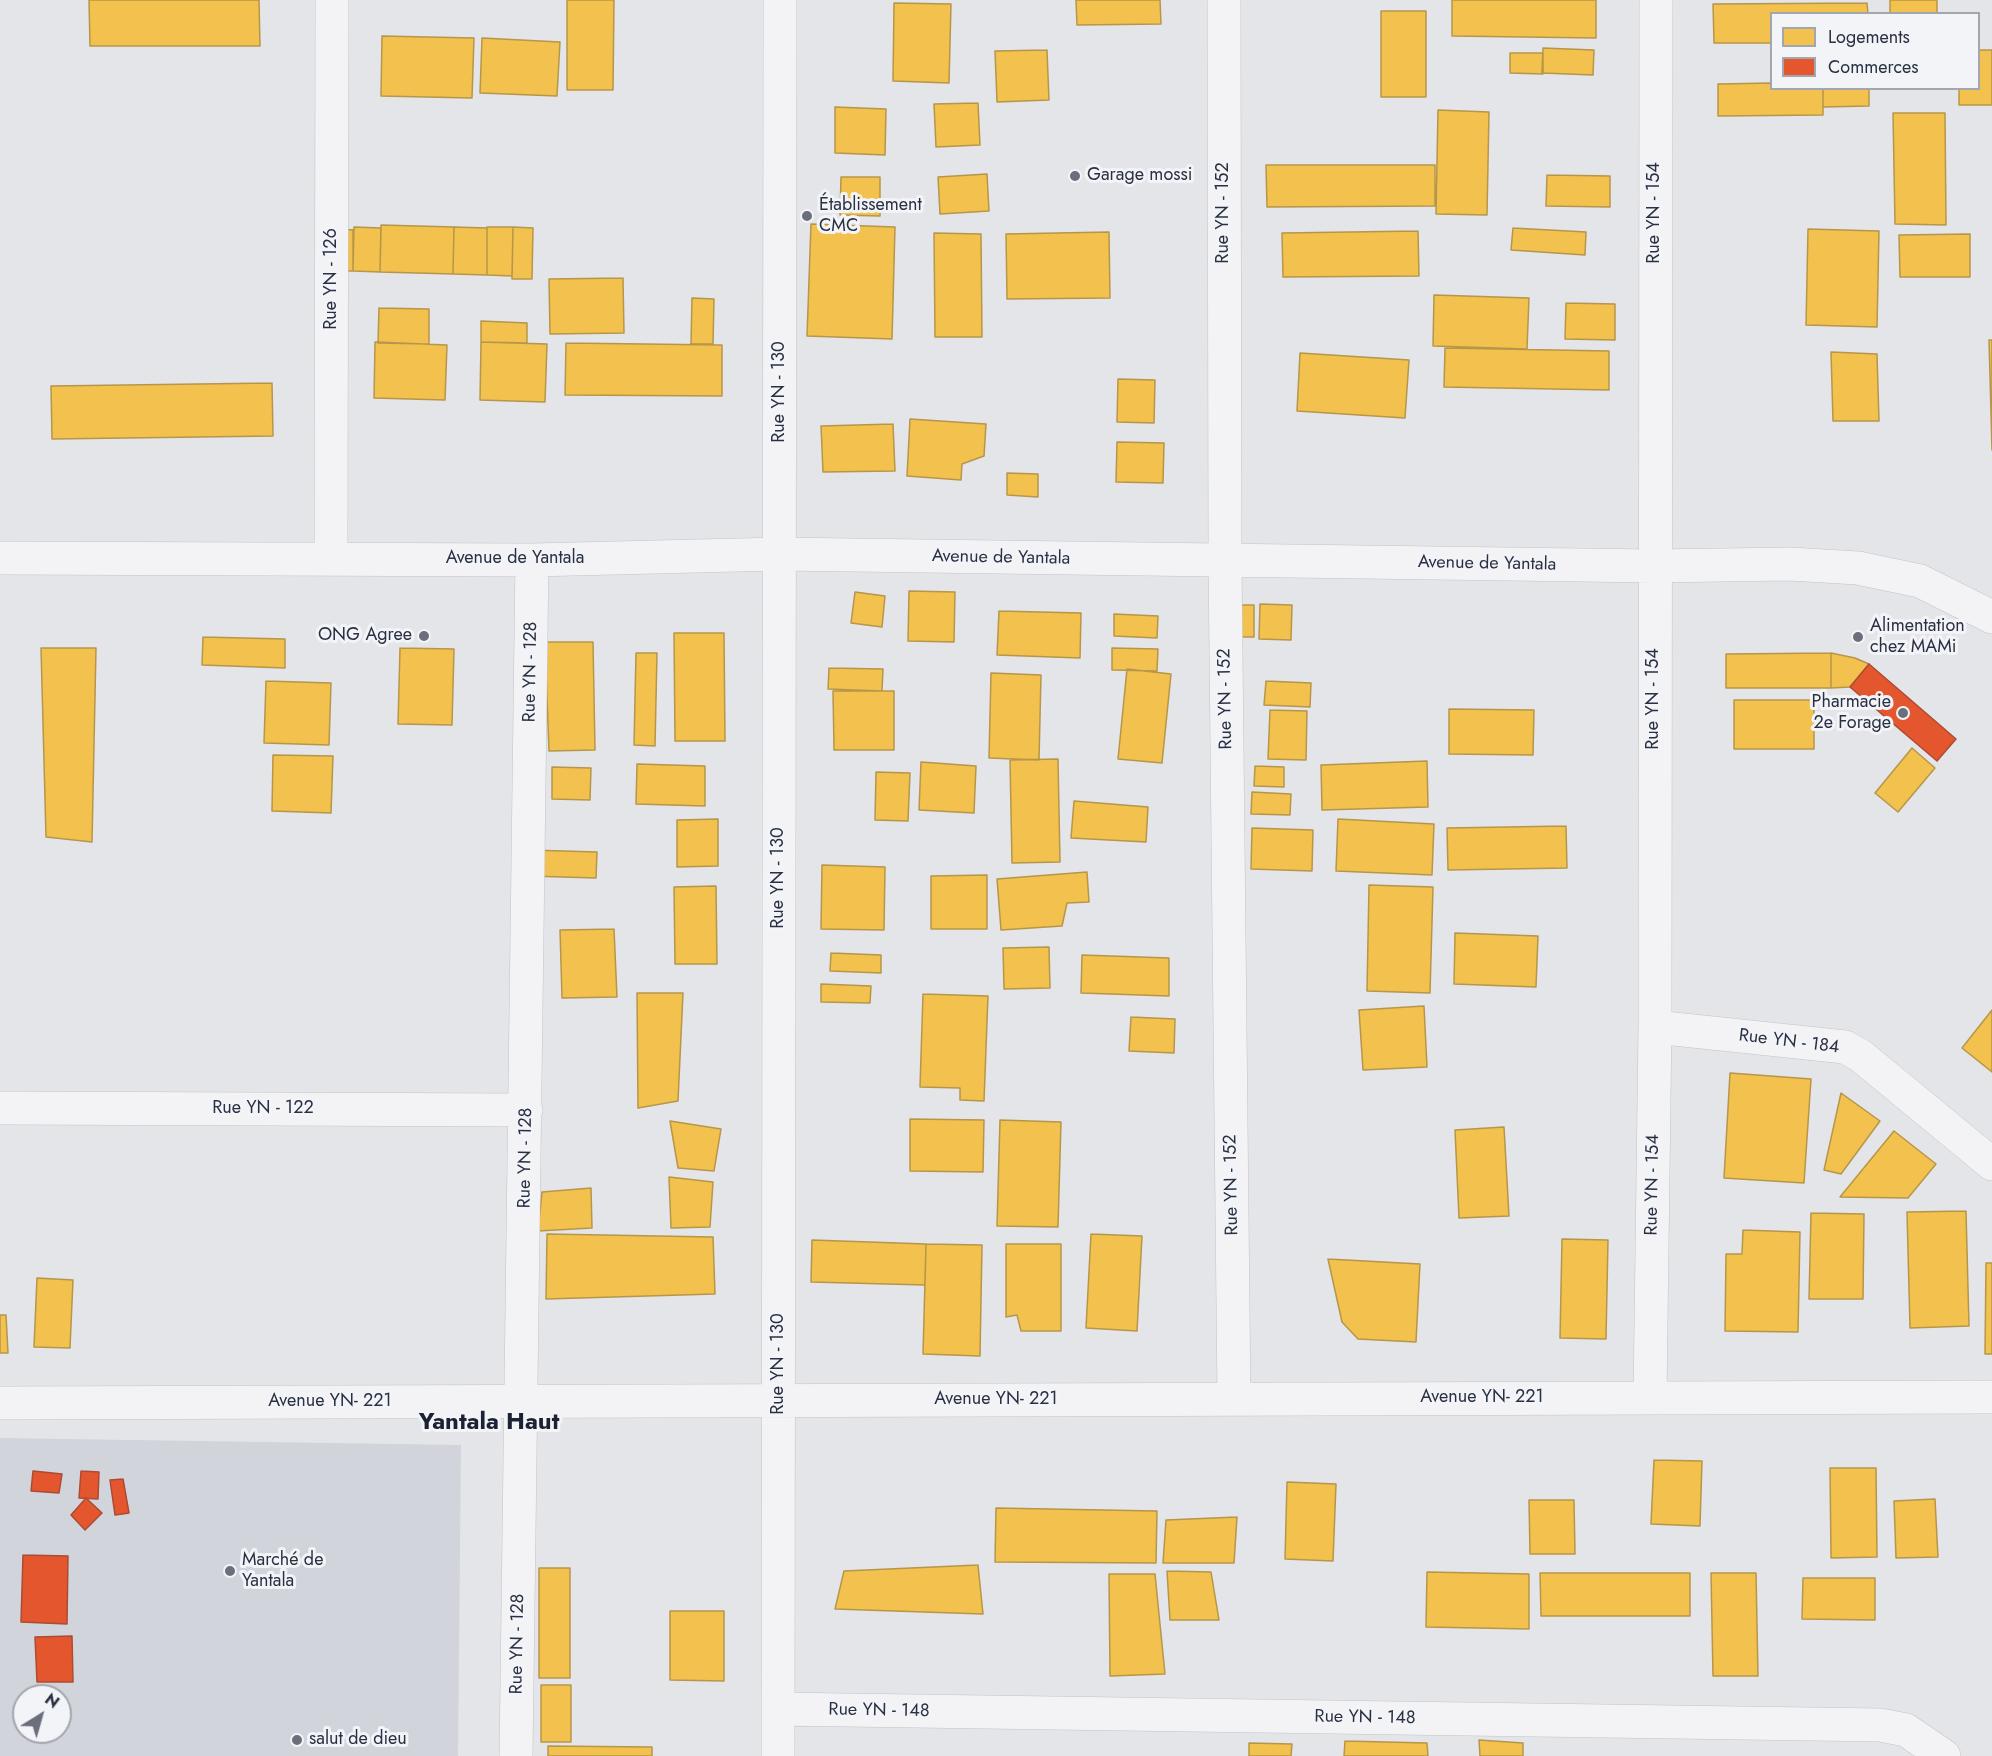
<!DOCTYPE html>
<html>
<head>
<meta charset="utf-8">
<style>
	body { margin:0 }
	#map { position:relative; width:1992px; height:1756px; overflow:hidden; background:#e4e5e8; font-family:Jost,sans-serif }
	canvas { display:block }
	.legend { position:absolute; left:1770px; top:12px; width:210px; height:78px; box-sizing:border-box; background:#f2f4f8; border:2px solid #a2a6af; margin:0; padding:8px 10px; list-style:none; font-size:18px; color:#2a3042 }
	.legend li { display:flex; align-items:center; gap:12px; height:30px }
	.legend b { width:30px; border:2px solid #a2a6af }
	.north { position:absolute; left:12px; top:1684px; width:60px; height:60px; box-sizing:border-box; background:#f2f4f8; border:2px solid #a2a6af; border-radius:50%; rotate:37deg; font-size:16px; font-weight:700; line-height:24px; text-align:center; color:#2a3042 }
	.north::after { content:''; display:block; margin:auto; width:21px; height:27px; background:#6b6f7c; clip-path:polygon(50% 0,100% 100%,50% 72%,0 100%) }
</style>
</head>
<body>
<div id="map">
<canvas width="1992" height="1756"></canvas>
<ul class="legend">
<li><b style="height:16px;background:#f2c14e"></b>Logements</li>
<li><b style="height:16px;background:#e4572e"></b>Commerces</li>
</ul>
<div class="north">N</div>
</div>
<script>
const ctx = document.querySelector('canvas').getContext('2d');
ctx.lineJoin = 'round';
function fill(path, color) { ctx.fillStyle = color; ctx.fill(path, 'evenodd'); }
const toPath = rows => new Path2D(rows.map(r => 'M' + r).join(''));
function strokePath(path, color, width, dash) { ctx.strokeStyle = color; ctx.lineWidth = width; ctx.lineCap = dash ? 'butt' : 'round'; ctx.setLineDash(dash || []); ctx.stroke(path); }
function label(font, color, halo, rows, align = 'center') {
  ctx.font = font + ' Jost,sans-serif'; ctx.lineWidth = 6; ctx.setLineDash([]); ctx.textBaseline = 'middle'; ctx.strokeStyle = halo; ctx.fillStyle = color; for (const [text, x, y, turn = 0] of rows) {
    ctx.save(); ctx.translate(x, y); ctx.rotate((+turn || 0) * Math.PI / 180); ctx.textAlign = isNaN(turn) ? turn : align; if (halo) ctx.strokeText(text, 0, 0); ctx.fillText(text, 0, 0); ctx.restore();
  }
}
fill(toPath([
	[0,1438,461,1445,458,1756,0,1756],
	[24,1696,60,1696,60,1732,24,1732]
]), '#d2d4db');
const homes = toPath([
	[89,0,259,0,260,46,90,46,89,0],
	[567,0,614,0,613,90,567,90,567,0],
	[1076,0,1160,0,1161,24,1077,25,1076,0],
	[1452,0,1596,0,1596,38,1452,36,1452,0],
	[1890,0,1937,0,1937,14,1890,14,1890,0],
	[894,3,951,4,949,83,893,81,894,3],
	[1867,3,1868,14,1772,14,1772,43,1714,43,1713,4,1867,3],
	[1381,11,1426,11,1426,97,1381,97,1381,11],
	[382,36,474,38,472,98,381,96,382,36],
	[482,38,560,42,557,96,480,93,482,38],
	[1543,48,1594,50,1593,75,1542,73,1543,48],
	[1047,50,1049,100,997,102,995,51,1047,50],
	[1978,50,1992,50,1992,105,1959,105,1959,88,1978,88,1978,50],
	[1510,53,1543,53,1543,74,1510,73,1510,53],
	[1772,83,1772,88,1823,88,1823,115,1718,116,1718,84,1772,83],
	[1823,88,1869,88,1869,106,1823,107,1823,88],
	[978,103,980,145,936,147,934,104,978,103],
	[835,107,886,109,885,155,835,153,835,107],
	[1438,110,1489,112,1487,215,1436,214,1438,110],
	[1893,113,1945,113,1946,225,1895,224,1893,113],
	[1266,165,1435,165,1435,206,1267,207,1266,165],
	[987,174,989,211,940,214,938,177,987,174],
	[1547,175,1610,176,1610,207,1546,206,1547,175],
	[841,177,880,177,880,216,840,215,841,177],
	[811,224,895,227,892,339,807,336,811,224],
	[381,225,454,227,453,274,380,272,381,225],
	[354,227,381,228,380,272,353,271,354,227],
	[454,227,487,228,487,275,453,274,454,227],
	[487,227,513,227,512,276,487,275,487,227],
	[513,227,533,228,532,279,512,279,513,227],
	[1513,228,1586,232,1585,255,1511,250,1513,228],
	[336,229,353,230,353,271,334,271,336,229],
	[1808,229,1879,231,1877,327,1806,325,1808,229],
	[1418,231,1419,276,1283,277,1282,233,1418,231],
	[1109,232,1110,298,1007,299,1006,234,1109,232],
	[934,233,981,234,982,337,935,337,934,233],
	[1970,234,1970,277,1900,277,1899,235,1970,234],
	[623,278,624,333,550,334,549,279,623,278],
	[1434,295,1529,298,1527,349,1433,346,1434,295],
	[692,298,714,299,713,344,691,344,692,298],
	[1566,303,1615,304,1615,340,1565,339,1566,303],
	[379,308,429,309,429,344,378,343,379,308],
	[481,321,527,323,527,343,481,342,481,321],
	[1989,340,1992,340,1992,450,1989,340],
	[375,342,447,345,445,400,374,398,375,342],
	[481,342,547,344,545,402,480,400,481,342],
	[566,343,722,345,722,396,565,395,566,343],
	[1445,348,1609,351,1609,390,1444,387,1445,348],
	[1831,352,1877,354,1879,421,1833,421,1831,352],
	[1300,353,1409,360,1405,418,1297,411,1300,353],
	[1118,379,1155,380,1154,423,1117,422,1118,379],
	[272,383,273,436,52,439,51,386,272,383],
	[910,419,986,424,984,456,962,464,961,480,907,476,910,419],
	[893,424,895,471,823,472,821,426,893,424],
	[1117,442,1164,443,1163,483,1116,482,1117,442],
	[1007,473,1038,474,1038,497,1007,495,1007,473],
	[909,591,955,592,954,642,908,641,909,591],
	[855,592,885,596,882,627,851,623,855,592],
	[1260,604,1292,605,1291,640,1259,639,1260,604],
	[1241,605,1254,605,1254,637,1239,637,1241,605],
	[999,611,1081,613,1080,658,997,655,999,611],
	[1114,614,1158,616,1157,638,1114,636,1114,614],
	[674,633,724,633,725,741,675,741,674,633],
	[203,637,285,639,285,668,202,665,203,637],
	[545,642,593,642,595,750,549,751,545,642],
	[41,648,96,648,92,842,46,837,41,648],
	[400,648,454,649,452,725,398,724,400,648],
	[1112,648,1158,649,1157,671,1112,670,1112,648],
	[636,653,657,653,655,746,634,745,636,653],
	[1831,653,1855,658,1869,664,1850,687,1831,688,1831,653],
	[1831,653,1831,688,1726,688,1726,654,1831,653],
	[829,668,883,669,882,691,828,689,829,668],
	[1127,669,1171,674,1162,763,1118,759,1127,669],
	[991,673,1041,675,1039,760,989,758,991,673],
	[266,681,331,683,329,745,264,743,266,681],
	[1266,681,1311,683,1310,707,1264,705,1266,681],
	[833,691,894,691,894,750,834,750,833,691],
	[1734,700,1814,700,1814,749,1734,749,1734,700],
	[1449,709,1534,710,1533,755,1449,754,1449,709],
	[1270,710,1307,711,1306,760,1268,759,1270,710],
	[1912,748,1935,768,1898,812,1875,793,1912,748],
	[273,755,333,756,331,813,272,811,273,755],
	[1058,759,1060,862,1012,863,1010,760,1058,759],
	[1427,761,1428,807,1322,810,1321,765,1427,761],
	[921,762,976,766,974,813,919,810,921,762],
	[637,764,705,766,705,806,636,804,637,764],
	[1255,766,1284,767,1284,787,1254,786,1255,766],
	[552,767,591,768,590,800,552,799,552,767],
	[876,772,910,773,908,821,875,820,876,772],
	[1252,792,1291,794,1290,815,1251,814,1252,792],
	[1074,801,1148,807,1146,842,1071,838,1074,801],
	[718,819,718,866,677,867,677,820,718,819],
	[1338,819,1434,824,1432,875,1336,871,1338,819],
	[1566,826,1567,868,1448,870,1447,828,1566,826],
	[1252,828,1313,830,1312,871,1251,869,1252,828],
	[530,850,597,852,596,878,529,876,530,850],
	[822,865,885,867,884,930,821,929,822,865],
	[1087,872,1089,902,1067,903,1062,926,1001,930,997,879,1087,872],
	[987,875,987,929,931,929,931,876,987,875],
	[1369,885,1433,887,1430,993,1367,991,1369,885],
	[716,886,717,964,675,964,674,887,716,886],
	[614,929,617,997,562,998,560,930,614,929],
	[1455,933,1538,936,1536,987,1454,984,1455,933],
	[1049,947,1050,988,1004,989,1003,948,1049,947],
	[831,953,881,955,881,973,830,971,831,953],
	[1082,955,1169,958,1169,996,1081,993,1082,955],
	[821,984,871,986,870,1003,821,1002,821,984],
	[637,993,683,993,678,1101,638,1108,637,993],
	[923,994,988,996,984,1101,960,1100,960,1088,920,1087,923,994],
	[1424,1006,1427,1067,1363,1070,1359,1010,1424,1006],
	[1992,1010,1992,1072,1962,1048,1992,1010],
	[1131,1017,1175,1019,1174,1053,1129,1051,1131,1017],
	[1730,1073,1811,1079,1804,1183,1724,1178,1730,1073],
	[1841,1093,1880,1121,1841,1174,1824,1170,1841,1093],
	[910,1119,984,1120,983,1172,910,1171,910,1119],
	[1000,1120,1061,1122,1058,1227,997,1226,1000,1120],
	[670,1121,721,1129,714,1171,678,1168,670,1121],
	[1504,1127,1509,1216,1459,1218,1455,1130,1504,1127],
	[1894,1131,1936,1164,1908,1198,1840,1197,1894,1131],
	[669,1177,713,1182,710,1227,671,1228,669,1177],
	[591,1188,592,1228,538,1231,542,1192,591,1188],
	[1966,1211,1969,1326,1910,1328,1907,1212,1966,1211],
	[1811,1213,1864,1214,1863,1299,1809,1299,1811,1213],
	[1743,1230,1800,1232,1798,1332,1725,1331,1726,1254,1742,1254,1743,1230],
	[547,1234,713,1237,715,1294,546,1299,547,1234],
	[1091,1234,1142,1236,1137,1331,1086,1328,1091,1234],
	[1562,1239,1608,1240,1606,1339,1560,1338,1562,1239],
	[812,1240,926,1244,925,1285,811,1282,812,1240],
	[926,1244,982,1245,980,1356,923,1354,926,1244],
	[1006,1244,1061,1244,1061,1331,1021,1331,1017,1315,1006,1317,1006,1244],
	[1328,1259,1420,1264,1416,1342,1358,1339,1342,1322,1328,1259],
	[1986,1263,1992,1263,1992,1354,1985,1354,1986,1263],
	[37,1278,73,1280,70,1348,34,1347,37,1278],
	[0,1315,6,1315,8,1353,0,1353,0,1315],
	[1654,1460,1702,1461,1700,1526,1651,1524,1654,1460],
	[1830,1468,1876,1468,1877,1557,1831,1558,1830,1468],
	[1287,1482,1336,1484,1333,1561,1285,1559,1287,1482],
	[1935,1499,1938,1557,1896,1558,1894,1501,1935,1499],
	[1529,1500,1574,1500,1575,1554,1530,1554,1529,1500],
	[996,1508,1157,1511,1156,1563,995,1562,996,1508],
	[1237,1517,1234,1563,1163,1563,1166,1520,1237,1517],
	[978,1565,983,1614,835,1609,844,1571,978,1565],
	[539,1568,570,1568,570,1678,539,1678,539,1568],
	[1167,1571,1211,1572,1219,1620,1170,1620,1167,1571],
	[1427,1572,1529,1574,1529,1629,1426,1627,1427,1572],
	[1540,1573,1690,1573,1690,1616,1541,1616,1540,1573],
	[1711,1573,1756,1573,1758,1676,1713,1676,1711,1573],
	[1109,1574,1155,1574,1165,1674,1110,1676,1109,1574],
	[1803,1578,1875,1578,1875,1620,1802,1619,1803,1578],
	[670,1611,724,1611,724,1681,670,1680,670,1611],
	[541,1685,571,1685,571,1742,541,1742,541,1685],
	[1479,1740,1523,1743,1523,1756,1480,1756,1479,1740],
	[1345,1741,1427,1743,1428,1756,1344,1756,1345,1741],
	[1249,1743,1292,1744,1291,1756,1249,1756,1249,1743],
	[548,1746,652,1747,652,1756,548,1756,548,1746]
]);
fill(homes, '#f2c14e');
strokePath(homes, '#b6964a', 1.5);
const shops = toPath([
	[1869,664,1956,739,1937,761,1850,687,1869,664],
	[33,1471,62,1474,59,1493,31,1491,33,1471],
	[81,1471,99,1472,98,1499,79,1498,81,1471],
	[123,1479,129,1513,115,1515,110,1480,123,1479],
	[86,1498,102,1513,85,1530,71,1515,86,1498],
	[23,1555,68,1556,67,1624,21,1622,23,1555],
	[72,1636,73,1682,37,1682,35,1637,72,1636]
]);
fill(shops, '#e4572e');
strokePath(shops, '#ac4b34', 1.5);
const minor = toPath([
	[1224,0,1225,561,1234,1399],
	[0,558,532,560,779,554,1654,566,1790,564,1858,568,1920,581,1992,617],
	[331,559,332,0],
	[1655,1027,1845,1047,1861,1056,1992,1164],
	[0,1108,526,1110],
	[1650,1398,1655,1027,1656,0],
	[0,1403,1992,1397],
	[778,1709,1880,1725,1906,1730,1944,1756],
	[516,1756,532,560],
	[778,1756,780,0]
]);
strokePath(minor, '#c2c3c6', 34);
strokePath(minor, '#f3f3f5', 33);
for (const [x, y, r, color] of [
	[1075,176,6,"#6b6f7c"],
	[807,216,6,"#6b6f7c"],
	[424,636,6,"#6b6f7c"],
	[1858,637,6,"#6b6f7c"],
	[1903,713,6,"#6b6f7c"],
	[230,1571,6,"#6b6f7c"],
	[297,1740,6,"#6b6f7c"]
]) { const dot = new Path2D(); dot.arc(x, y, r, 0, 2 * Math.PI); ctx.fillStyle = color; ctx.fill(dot); strokePath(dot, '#f2f4f8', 2); }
label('18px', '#2a3042', '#f2f4f8', [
	["Garage mossi",1087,176],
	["Établissement",819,206],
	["CMC",819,227],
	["Alimentation",1870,627],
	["chez MAMi",1870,648],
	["ONG Agree",412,636,"right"],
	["Pharmacie",1891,703,"right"],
	["2e Forage",1891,724,"right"],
	["Marché de",242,1561],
	["Yantala",242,1582],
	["salut de dieu",309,1740]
], 'left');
label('18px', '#2a3042', '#f2f4f8', [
	["Rue YN - 152",1224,213,-90],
	["Rue YN - 154",1655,213,-90],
	["Rue YN - 126",332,279,-90],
	["Rue YN - 130",780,392,-90],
	["Avenue de Yantala",1001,558,1],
	["Avenue de Yantala",515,559],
	["Avenue de Yantala",1487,564,1],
	["Rue YN - 128",531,672,-89],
	["Rue YN - 152",1226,699,-91],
	["Rue YN - 154",1654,699,-90],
	["Rue YN - 130",779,878,-90],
	["Rue YN - 184",1789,1042,7],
	["Rue YN - 122",263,1109],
	["Rue YN - 128",526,1158,-89],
	["Rue YN - 152",1232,1185,-91],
	["Rue YN - 154",1653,1185,-89],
	["Rue YN - 130",779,1364,-90],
	["Avenue YN- 221",1482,1398],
	["Avenue YN- 221",996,1400],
	["Avenue YN- 221",330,1402],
	["Rue YN - 128",518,1644,-89],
	["Rue YN - 148",879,1711,1],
	["Rue YN - 148",1365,1718,1]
]);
label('bold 24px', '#1c2233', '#f2f4f8', [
	["Yantala Haut",489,1423]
]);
</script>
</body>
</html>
